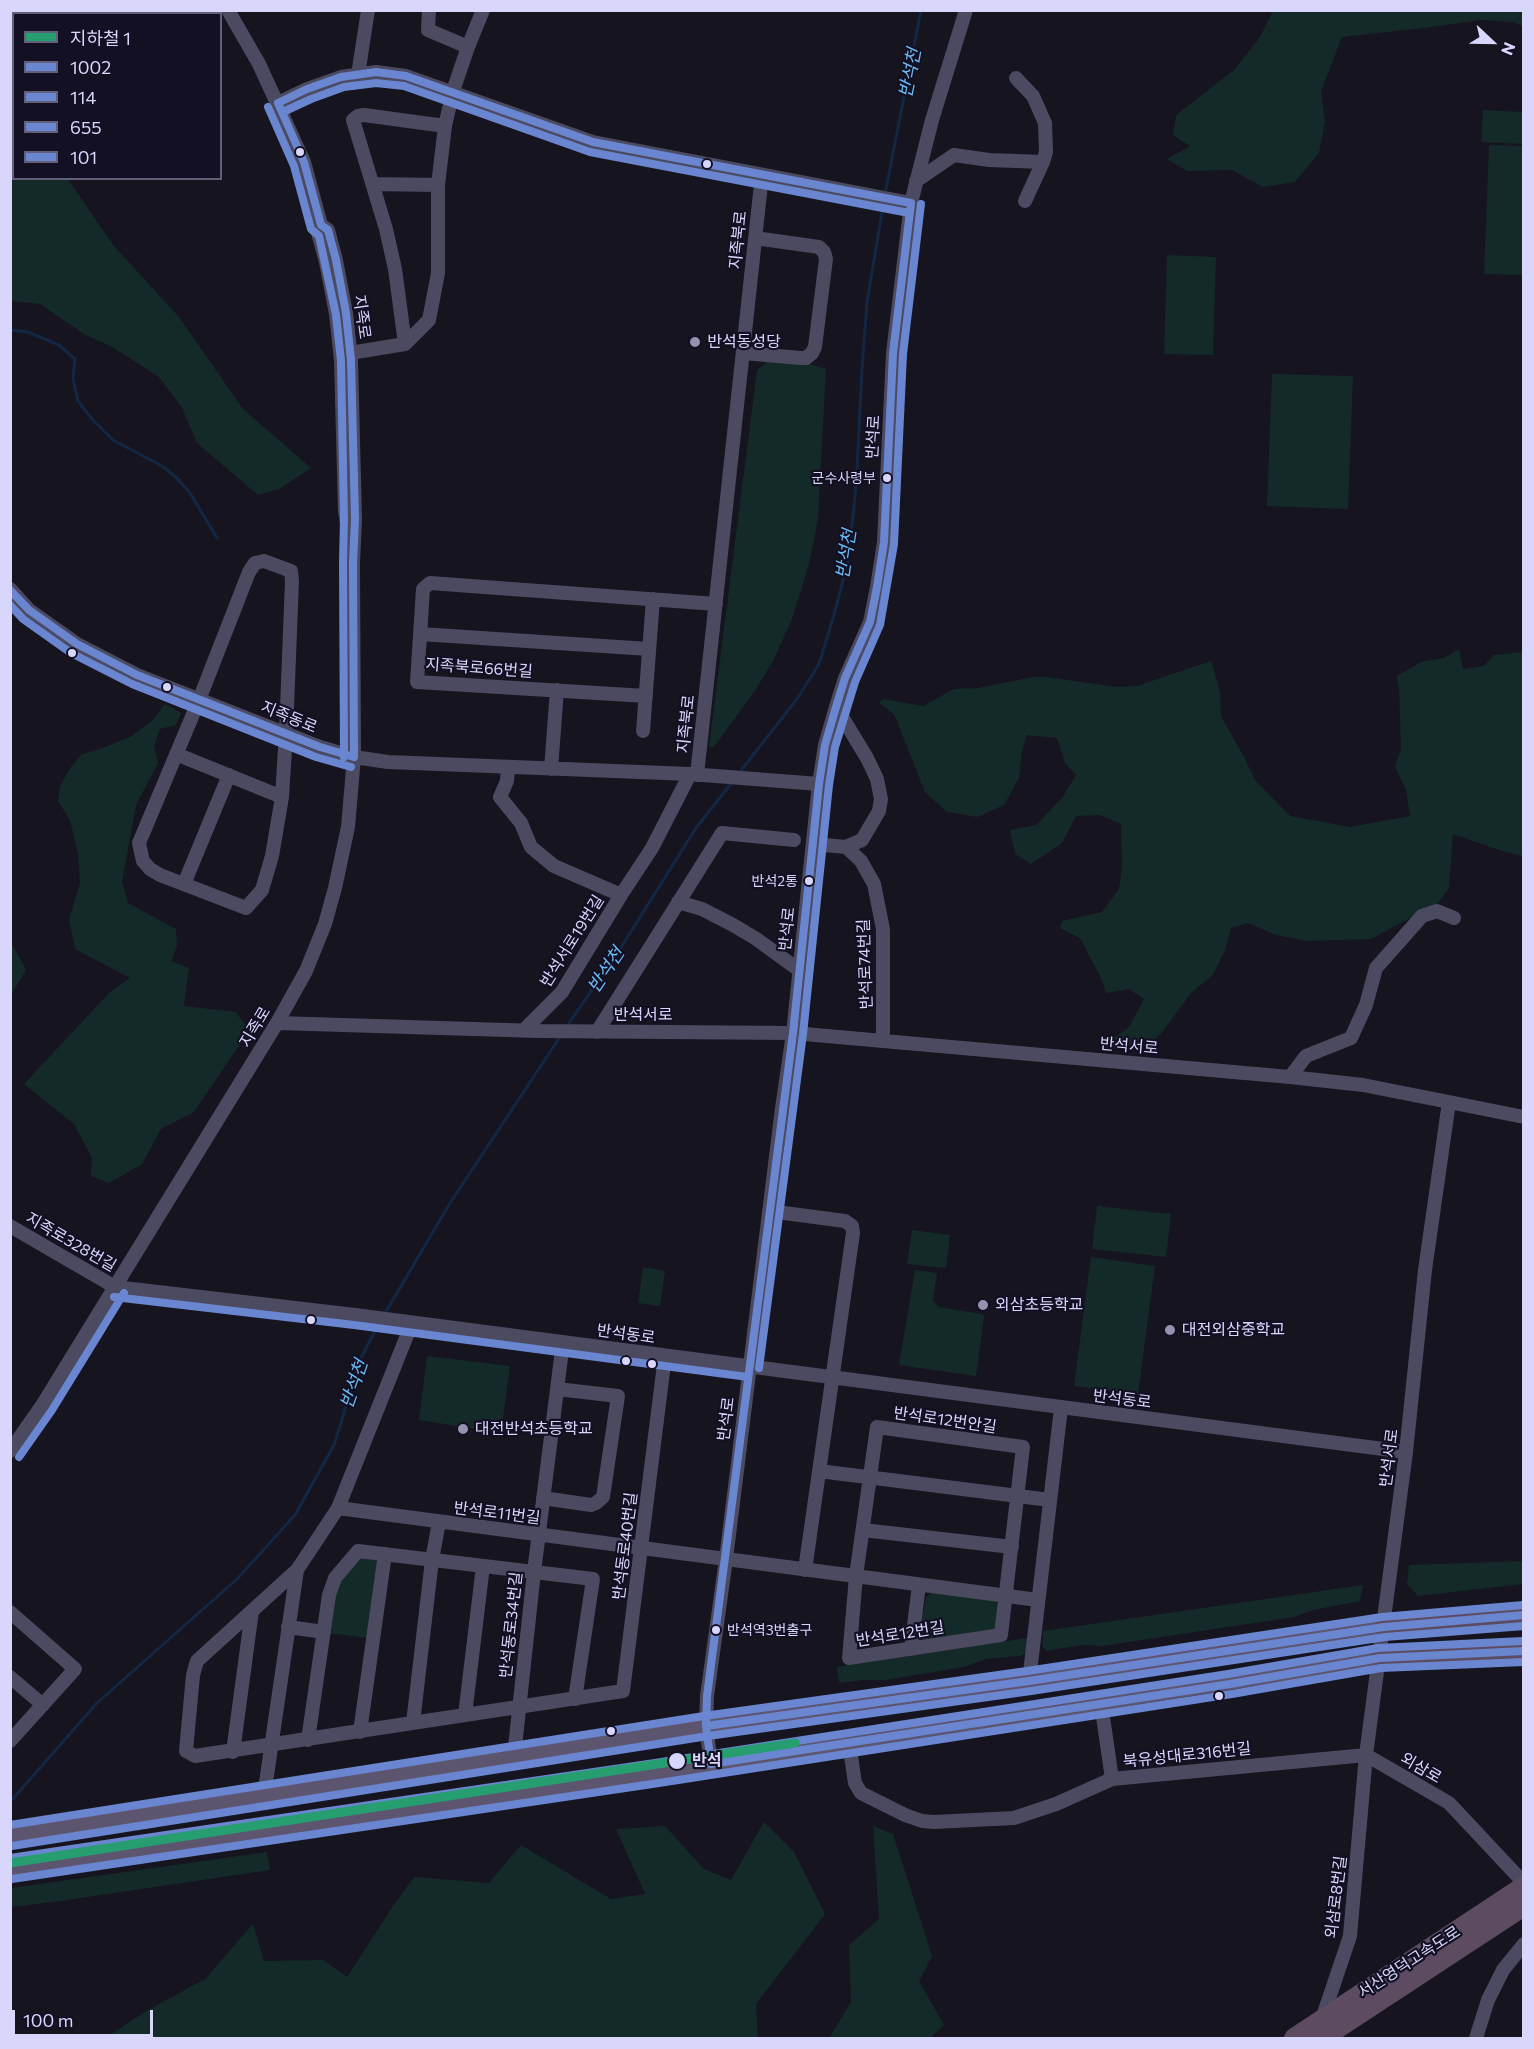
<!DOCTYPE html>
<html>
<head>
<meta charset="utf-8">
<style>
	body { margin:0 }
	#map { position:relative; width:1534px; height:2049px; overflow:hidden; background:#16141f; font-family:Commissioner,"Noto Sans KR",sans-serif }
	canvas { display:block }
	.frame { position:absolute; inset:0; border:12px solid #d9d6fc; pointer-events:none }
	.legend { position:absolute; left:12px; top:12px; width:210px; height:168px; box-sizing:border-box; background:#131024; border:2px solid #625f7a; margin:0; padding:8px 10px; list-style:none; font-size:18px; color:#d9d6fc }
	.legend li { display:flex; align-items:center; gap:12px; height:30px }
	.legend b { width:30px; border:2px solid #625f7a }
	.north { position:absolute; left:1462px; top:12px; width:60px; height:60px; -webkit-text-stroke:4px #131024; paint-order:stroke; rotate:112deg; font-size:16px; font-weight:700; line-height:24px; text-align:center; color:#d9d6fc }
	.north::after { content:''; display:block; margin:auto; width:21px; height:27px; background:#d9d6fc; clip-path:polygon(50% 0,100% 100%,50% 72%,0 100%) }
	.scale { position:absolute; left:12px; top:2010px; width:141px; height:27px; box-sizing:border-box; border:3px solid #d9d6fc; border-top:0; padding-left:8px; font-size:18px; line-height:21px; white-space:nowrap; color:#d9d6fc; -webkit-text-stroke:4px #131024; paint-order:stroke }
</style>
</head>
<body>
<div id="map">
<canvas width="1534" height="2049"></canvas>
<div class="frame"></div>
<ul class="legend">
<li><b style="height:8px;background:#269e70"></b>지하철 1</li>
<li><b style="height:8px;background:#6a86d1"></b>1002</li>
<li><b style="height:8px;background:#6a86d1"></b>114</li>
<li><b style="height:8px;background:#6a86d1"></b>655</li>
<li><b style="height:8px;background:#6a86d1"></b>101</li>
</ul>
<div class="north">N</div>
<div class="scale">100 m</div>
</div>
<script>
const ctx = document.querySelector('canvas').getContext('2d');
ctx.lineJoin = 'round';
function fill(path, color) { ctx.fillStyle = color; ctx.fill(path, 'evenodd'); }
const toPath = rows => new Path2D(rows.map(r => 'M' + r).join(''));
function strokePath(path, color, width, dash) { ctx.strokeStyle = color; ctx.lineWidth = width; ctx.lineCap = dash ? 'butt' : 'round'; ctx.setLineDash(dash || []); ctx.stroke(path); }
function label(font, color, halo, rows, align = 'center') {
  ctx.font = font + ' Commissioner,"Noto Sans KR",sans-serif'; ctx.lineWidth = 4.5; ctx.setLineDash([]); ctx.textBaseline = 'middle'; ctx.strokeStyle = halo; ctx.fillStyle = color; for (const [text, x, y, turn = 0] of rows) {
    ctx.save(); ctx.translate(x, y); ctx.rotate((+turn || 0) * Math.PI / 180); ctx.textAlign = isNaN(turn) ? turn : align; if (halo) ctx.strokeText(text, 0, 0); ctx.fillText(text, 0, 0); ctx.restore();
  }
}
fill(toPath([
	[1273,11,1523,11,1523,26,1513,22,1481,20,1424,28,1342,37,1321,91,1325,122,1319,153,1295,182,1263,187,1232,170,1187,171,1167,159,1190,146,1173,135,1176,115,1235,69,1260,37],
	[10,86,14,92,14,178,68,179,113,245,179,317,243,409,311,468,279,489,258,495,197,443,182,408,159,377,112,347,84,334,40,304,11,301],
	[1483,110,1523,112,1523,144,1481,142],
	[1489,145,1523,146,1523,275,1484,274],
	[1167,255,1216,257,1213,355,1164,354],
	[767,362,809,364,826,369,818,519,809,564,792,619,774,659,756,689,714,747,709,747,757,370],
	[1272,374,1353,376,1348,509,1267,506],
	[1459,649,1463,669,1484,666,1494,655,1523,652,1523,856,1505,852,1453,834,1449,888,1438,903,1371,939,1307,941,1276,935,1248,923,1231,928,1225,950,1213,975,1191,993,1163,1031,1144,1050,1101,1048,1129,1027,1144,999,1129,989,1106,993,1102,980,1080,938,1060,928,1062,921,1102,912,1119,889,1122,867,1121,824,1100,815,1076,816,1062,843,1031,864,1015,854,1010,830,1036,825,1062,798,1076,775,1065,763,1057,738,1027,735,1022,751,1019,778,1004,805,977,817,947,812,925,792,894,714,879,703,884,699,923,706,954,689,978,688,1033,677,1046,677,1117,687,1137,686,1211,661,1220,692,1221,716,1245,759,1255,780,1290,816,1350,827,1410,816,1406,790,1395,766,1401,749,1399,688,1397,676,1421,662,1444,658],
	[165,704,181,713,176,725,160,729,154,746,158,763,136,805,122,882,128,903,176,929,177,946,171,961,189,968,184,1006,236,1012,249,1031,194,1112,161,1129,142,1164,109,1183,91,1176,92,1158,74,1124,24,1084,110,992,130,978,75,949,69,920,80,883,78,854,70,820,58,801,60,786,71,767,82,754,100,749,130,737,152,721],
	[11,942,26,970,11,995,10,995],
	[1097,1206,1171,1214,1166,1257,1092,1249],
	[912,1230,950,1235,946,1268,907,1264],
	[1091,1257,1155,1266,1138,1394,1074,1386],
	[643,1267,665,1271,660,1306,638,1303],
	[915,1270,937,1273,933,1300,939,1307,981,1314,984,1316,976,1376,899,1365],
	[427,1356,510,1366,501,1433,419,1420],
	[360,1555,378,1560,368,1638,329,1633,334,1591],
	[1523,1561,1523,1584,1418,1596,1407,1584,1409,1565],
	[1363,1585,1360,1601,1313,1610,1294,1617,1102,1646,1082,1645,1046,1651,1042,1645,1043,1631],
	[932,1592,995,1600,999,1606,997,1628,991,1633,925,1641,919,1634,926,1597],
	[1027,1638,1026,1653,1020,1656,986,1659,964,1667,886,1680,864,1680,839,1683,837,1667],
	[764,1822,794,1852,825,1914,756,2004,758,2038,105,2038,148,2010,205,1979,253,1924,264,1961,323,1960,347,1977,393,1906,414,1877,489,1883,521,1845,611,1899,645,1894,616,1829,665,1826,704,1869,731,1880],
	[873,1826,893,1834,932,1956,919,1981,944,2025,930,2038,829,2038,851,2002,849,1945,879,1919],
	[267,1852,270,1870,60,1901,11,1907,11,1888]
]), '#142a29');
strokePath(toPath([
	[885,194,921,10],
	[10,330,28,332,59,345,75,359,73,379,78,401,92,419,113,440,162,466,177,478,190,493,217,538],
	[739,773,797,699,819,664,834,615,848,561,856,487,862,370,867,302,884,201],
	[567,1026,620,949,696,828,733,781],
	[384,1315,450,1203,560,1037],
	[10,1802,97,1703,237,1579,295,1515,334,1445,361,1358,379,1323]
]), '#122743', 3);
strokePath(toPath([
	[228,10,259,64,304,162,321,225,318,233,326,262,336,314,341,360,345,511,349,537],
	[429,10,428,30,468,47],
	[33,14,37,10],
	[135,14,139,10],
	[10,31,14,29],
	[10,73,14,77],
	[358,75,368,10],
	[1016,78,1033,96,1045,123,1046,152,1043,162],
	[278,103,307,89,341,77,376,72,406,76,593,142,911,203],
	[916,181,954,155,989,160,1043,162,1025,201],
	[374,184,438,185],
	[405,344,395,269,386,229,353,120,358,116,364,115,445,126],
	[350,353,405,344,429,320,438,273,438,185,445,126,453,91,468,47,483,10],
	[743,353,801,358,806,358,812,353,815,347,826,259,824,252,819,247,755,238],
	[264,561,291,571,292,581,286,733,282,797,272,856,262,890,246,908,160,875,150,869,143,861,139,843,199,700,249,572,255,563,264,561],
	[10,589,29,610,77,644,137,675,320,747,354,757,388,762,690,774,819,784],
	[420,634,649,649],
	[646,696,417,682,423,589,430,583,716,604],
	[643,731,653,599],
	[176,754,282,797],
	[508,767,507,781,500,797,521,823,531,847,554,866,621,895],
	[551,769,557,690],
	[697,775,762,175],
	[813,844,846,847,862,840,879,811,881,799,877,779,867,758,836,707],
	[846,847,861,861,874,884,883,929,883,1040],
	[184,884,229,775],
	[678,902,702,909,733,925,755,938,799,970],
	[277,1023,539,1031,793,1033,1290,1077,1363,1085,1449,1102,1425,1270,1406,1452,1366,1755,1350,1936,1321,2022],
	[524,1030,562,992,621,895,652,848,690,774],
	[597,1032,722,833,794,840],
	[1290,1077,1306,1056,1351,1038,1366,1005,1376,968,1422,916,1437,911,1454,918],
	[1449,1102,1524,1117],
	[769,1211,845,1221,852,1226,853,1233,805,1570],
	[10,1226,115,1287,355,1315,1406,1452],
	[877,1427,1023,1447,1001,1635,849,1658,856,1576,877,1427],
	[10,1451,43,1404,277,1023,306,971,325,924,335,888,348,827,354,757,353,563,355,519,351,360,346,313,336,260,328,230,321,225],
	[819,1471,1050,1500],
	[543,1498,591,1505,596,1503,603,1497,618,1396,557,1389],
	[338,1508,1038,1600],
	[863,1530,1012,1547],
	[297,1570,197,1661,193,1675,186,1751,195,1756,623,1691,665,1356],
	[10,1612,75,1669,10,1741],
	[288,1627,324,1632],
	[911,1649,919,1585],
	[10,1677,43,1705],
	[1029,1681,1061,1408],
	[1101,1703,1112,1779],
	[465,1715,483,1566],
	[413,1723,432,1560,439,1522],
	[360,1732,385,1554],
	[308,1740,329,1595,335,1578,358,1551,593,1579,575,1699],
	[849,1743,855,1783,861,1793,905,1815,922,1821,934,1822,1014,1818,1056,1804,1112,1779,1366,1755],
	[233,1752,252,1611],
	[1366,1755,1449,1803,1524,1883],
	[514,1756,534,1572,563,1342],
	[711,1764,706,1726,707,1696,726,1559,782,1108,793,1033,819,784,825,745,836,707,845,678,870,622,877,587,884,542,893,353,911,203,932,120,966,10],
	[264,1796,297,1570,338,1508,408,1333,414,1323],
	[1476,2038,1488,2000,1503,1970,1524,1944]
]), '#4b4a60', 14);
strokePath(toPath([
	[10,1836,706,1726,1029,1681,1384,1627],
	[10,1869,507,1794,657,1773,1380,1658]
]), '#5d5570', 16);
strokePath(toPath([
	[1384,1627,1524,1615],
	[1380,1658,1524,1651],
	[1323,2038,1524,1906]
]), '#5c4b61', 20);
strokePath(toPath([
	[1294,2038,1524,1886]
]), '#5c4b61', 20);
strokePath(toPath([
	[278,103,304,162,321,225,328,230,336,260,346,313,351,360,355,519,353,563,354,757],
	[278,103,307,89,341,77,376,72,406,76,593,142,911,203],
	[911,203,893,353,884,542,877,587,870,622,845,678,836,707,825,745,819,784,793,1033,707,1696,706,1726,711,1764,1230,1684,1380,1658,1524,1651],
	[10,590,29,610,77,644,137,675,320,747,354,757],
	[706,1726,1029,1681,1384,1627,1524,1615]
]), '#6a86d1', 8);
strokePath(toPath([
	[268,107,294,166,311,229,319,236,336,315,341,361,344,519,343,563,344,757],
	[283,112,311,99,344,87,376,83,404,86,590,152,909,213],
	[10,605,23,619,71,653,132,684,316,757,351,767],
	[114,1297,354,1325,748,1377],
	[759,1368,803,1034,829,785,835,747,855,682,880,625,894,544,903,354,921,204],
	[19,1457,52,1410,124,1293]
]), '#6a86d1', 8);
strokePath(toPath([
	[12,1846,708,1736,1031,1691,1385,1637,1524,1626],
	[12,1879,659,1783,1232,1694,1381,1668,1524,1662]
]), '#6a86d1', 8);
strokePath(toPath([
	[10,1825,704,1716,1027,1671,1382,1617,1523,1605],
	[10,1858,655,1763,1228,1674,1378,1648,1523,1641]
]), '#6a86d1', 8);
strokePath(toPath([
	[10,1863,795,1743]
]), '#269e70', 9);
for (const [x, y, r, color] of [
	[300,152,5,"#d9d6fc"],
	[707,164,5,"#d9d6fc"],
	[695,342,6,"#9592af"],
	[887,478,5,"#d9d6fc"],
	[72,653,5,"#d9d6fc"],
	[167,687,5,"#d9d6fc"],
	[809,881,5,"#d9d6fc"],
	[983,1305,6,"#9592af"],
	[311,1320,5,"#d9d6fc"],
	[1170,1330,6,"#9592af"],
	[626,1361,5,"#d9d6fc"],
	[652,1364,5,"#d9d6fc"],
	[463,1429,6,"#9592af"],
	[716,1630,5,"#d9d6fc"],
	[1219,1696,5,"#d9d6fc"],
	[611,1731,5,"#d9d6fc"],
	[677,1761,9,"#d9d6fc"]
]) { const dot = new Path2D(); dot.arc(x, y, r, 0, 2 * Math.PI); ctx.fillStyle = color; ctx.fill(dot); strokePath(dot, '#131024', 2); }
label('14px', '#d9d6fc', '#131024', [
	["군수사령부",876,478],
	["반석2통",798,881],
	["반석역3번출구",727,1630,"left"]
], 'right');
label('16px', '#d9d6fc', '#131024', [
	["지족북로",738,240,-84],
	["지족로",362,317,82],
	["반석로",873,437,-87],
	["지족북로66번길",479,668,4],
	["지족동로",289,717,22],
	["지족북로",686,724,-84],
	["반석로",787,929,-84],
	["반석서로19번길",572,941,-58],
	["반석로74번길",865,964,-92],
	["반석서로",643,1015],
	["지족로",255,1027,-59],
	["반석서로",1129,1046,5],
	["지족로328번길",71,1242,30],
	["반석동로",626,1334,8],
	["반석동로",1122,1399,7],
	["반석로",726,1419,-83],
	["반석로12번안길",945,1420,8],
	["반석서로",1389,1458,-83],
	["반석로11번길",497,1513,7],
	["반석동로40번길",625,1546,-83],
	["반석동로34번길",511,1625,-84],
	["반석로12번길",900,1634,-9],
	["북유성대로316번길",1187,1755,-6],
	["외삼로",1421,1768,30],
	["외삼로8번길",1336,1897,-83],
	["서산영덕고속도로",1409,1962,-33]
]);
label('16px', '#d9d6fc', '#131024', [
	["반석동성당",707,342],
	["외삼초등학교",995,1305],
	["대전외삼중학교",1182,1330],
	["대전반석초등학교",475,1429]
], 'left');
label('bold 16px', '#d9d6fc', '#131024', [
	["반석",692,1761]
], 'left');
label('italic 18px', '#6cbcf4', '#131024', [
	["반석천",910,73,-79],
	["반석천",846,554,-81],
	["반석천",606,970,-56],
	["반석천",354,1384,-71]
]);
</script>
</body>
</html>
